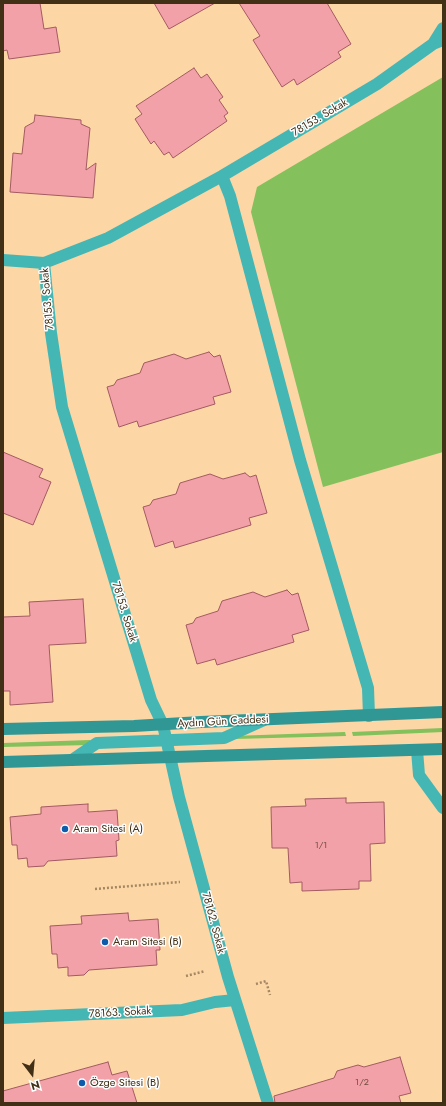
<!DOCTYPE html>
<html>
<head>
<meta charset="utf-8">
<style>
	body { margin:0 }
	#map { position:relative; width:446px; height:1106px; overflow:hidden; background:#fcd6a5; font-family:Jost,sans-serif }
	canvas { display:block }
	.frame { position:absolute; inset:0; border:4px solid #423016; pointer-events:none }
	.north { position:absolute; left:12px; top:1054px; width:40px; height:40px; -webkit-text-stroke:3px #fefefe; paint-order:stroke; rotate:164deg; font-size:11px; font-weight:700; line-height:16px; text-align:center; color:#423016 }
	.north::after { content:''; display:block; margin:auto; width:14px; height:18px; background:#423016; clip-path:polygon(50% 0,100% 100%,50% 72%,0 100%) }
</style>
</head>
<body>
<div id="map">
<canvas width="446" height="1106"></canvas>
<div class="frame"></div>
<div class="north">N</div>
</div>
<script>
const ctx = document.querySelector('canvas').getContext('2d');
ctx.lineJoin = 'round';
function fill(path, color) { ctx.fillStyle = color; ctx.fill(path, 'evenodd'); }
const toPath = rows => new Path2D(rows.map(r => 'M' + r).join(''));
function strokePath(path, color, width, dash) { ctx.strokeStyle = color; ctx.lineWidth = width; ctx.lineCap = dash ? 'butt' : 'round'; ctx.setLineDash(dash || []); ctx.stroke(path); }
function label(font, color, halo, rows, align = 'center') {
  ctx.font = font + ' Jost,sans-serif'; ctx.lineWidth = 3; ctx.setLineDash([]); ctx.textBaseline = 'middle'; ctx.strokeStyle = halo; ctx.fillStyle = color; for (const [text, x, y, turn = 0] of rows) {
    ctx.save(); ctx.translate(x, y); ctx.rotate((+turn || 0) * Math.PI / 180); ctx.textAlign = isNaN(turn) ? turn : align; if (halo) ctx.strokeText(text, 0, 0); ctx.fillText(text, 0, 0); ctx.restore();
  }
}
fill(toPath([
	[443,77,443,452,323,487,251,212,257,187],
	[443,728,443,732,353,736,352,732],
	[345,732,346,736,234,739,233,736],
	[90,740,90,745,3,747,3,743]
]), '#84c05b');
const building = toPath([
	[3,3,40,3,44,29,56,27,60,52,9,59,7,50,3,51,3,3],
	[154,3,215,3,169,29,154,3],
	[239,3,327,3,351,44,338,52,341,57,297,85,294,79,282,87,253,40,260,36,239,3],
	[194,68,201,78,207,74,223,97,219,100,228,113,224,116,227,121,173,158,169,152,164,155,154,141,151,144,135,119,142,114,136,106,194,68],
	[35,115,81,120,81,124,90,128,86,170,96,163,93,198,10,192,13,153,22,154,25,127,34,122,35,115],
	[209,352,214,357,220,355,231,392,213,397,215,404,139,427,137,421,119,427,107,387,114,385,117,380,140,373,144,363,174,354,186,359,209,352],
	[3,452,43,469,39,477,51,482,33,525,3,513,3,452],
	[245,473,250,477,256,475,267,513,249,518,251,525,175,548,173,541,155,547,143,507,150,505,153,500,176,494,180,483,210,474,223,479,245,473],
	[287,590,292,595,298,593,309,630,292,635,294,642,217,665,215,659,197,664,186,625,193,623,196,618,218,611,222,601,253,592,265,597,287,590],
	[83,599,86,643,49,645,53,702,10,705,10,691,3,691,3,617,30,616,29,602,83,599],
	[346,798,346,803,384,802,385,843,370,844,371,881,359,881,359,889,302,891,302,882,290,883,288,848,272,848,271,807,306,806,305,799,346,798],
	[88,804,88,812,117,810,119,840,116,841,117,856,48,861,44,866,28,867,27,858,18,859,17,845,12,845,10,817,41,814,41,807,88,804],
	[128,913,129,921,158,919,160,950,156,950,157,965,89,970,84,975,68,976,68,967,58,968,57,954,52,954,50,926,82,924,81,916,128,913],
	[400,1057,411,1093,399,1096,401,1103,275,1103,274,1096,334,1078,337,1071,358,1065,364,1067,400,1057],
	[108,1062,112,1075,127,1071,137,1103,3,1103,3,1091,108,1062]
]);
fill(building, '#f3a1a8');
strokePath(building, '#a35a62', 1);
strokePath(toPath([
	[95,889,180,882],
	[186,976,205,971],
	[256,984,266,981,270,995]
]), '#a58862', 2.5, [2, 2]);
strokePath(toPath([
	[433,44,443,28],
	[222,176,230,196,300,460,368,688,369,716],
	[3,260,44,263],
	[417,750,419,775,443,808],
	[72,760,97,743,224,738,264,720],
	[3,1018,182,1010,215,1002,235,1000],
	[268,1103,228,977,179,797,163,725,151,700,62,407,51,333,44,263,108,238,222,176,377,84,433,44,443,40]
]), '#44b6b4', 12);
strokePath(toPath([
	[3,729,134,726,201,722,443,712],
	[3,762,443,749]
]), '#309795', 12);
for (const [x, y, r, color] of [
	[65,829,4,"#0d5cab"],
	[105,942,4,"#0d5cab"],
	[82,1083,4,"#0d5cab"]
]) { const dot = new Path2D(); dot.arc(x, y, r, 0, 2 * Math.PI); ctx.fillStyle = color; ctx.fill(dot); strokePath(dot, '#fefefe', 1.5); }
label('9px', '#6e4c3a', null, [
	["1/1",321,846],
	["1/2",362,1083]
]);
label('11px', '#423016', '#fefefe', [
	["78153. Sokak",320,118,-31],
	["78153. Sokak",48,299,-95],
	["78153. Sokak",124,612,73],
	["Aydın Gün Caddesi",223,722,-3],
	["78162. Sokak",213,923,75],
	["78163. Sokak",120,1013,-3]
]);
label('11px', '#423016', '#fefefe', [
	["Aram Sitesi (A)",73,829],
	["Aram Sitesi (B)",113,942],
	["Özge Sitesi (B)",90,1083]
], 'left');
</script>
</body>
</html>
